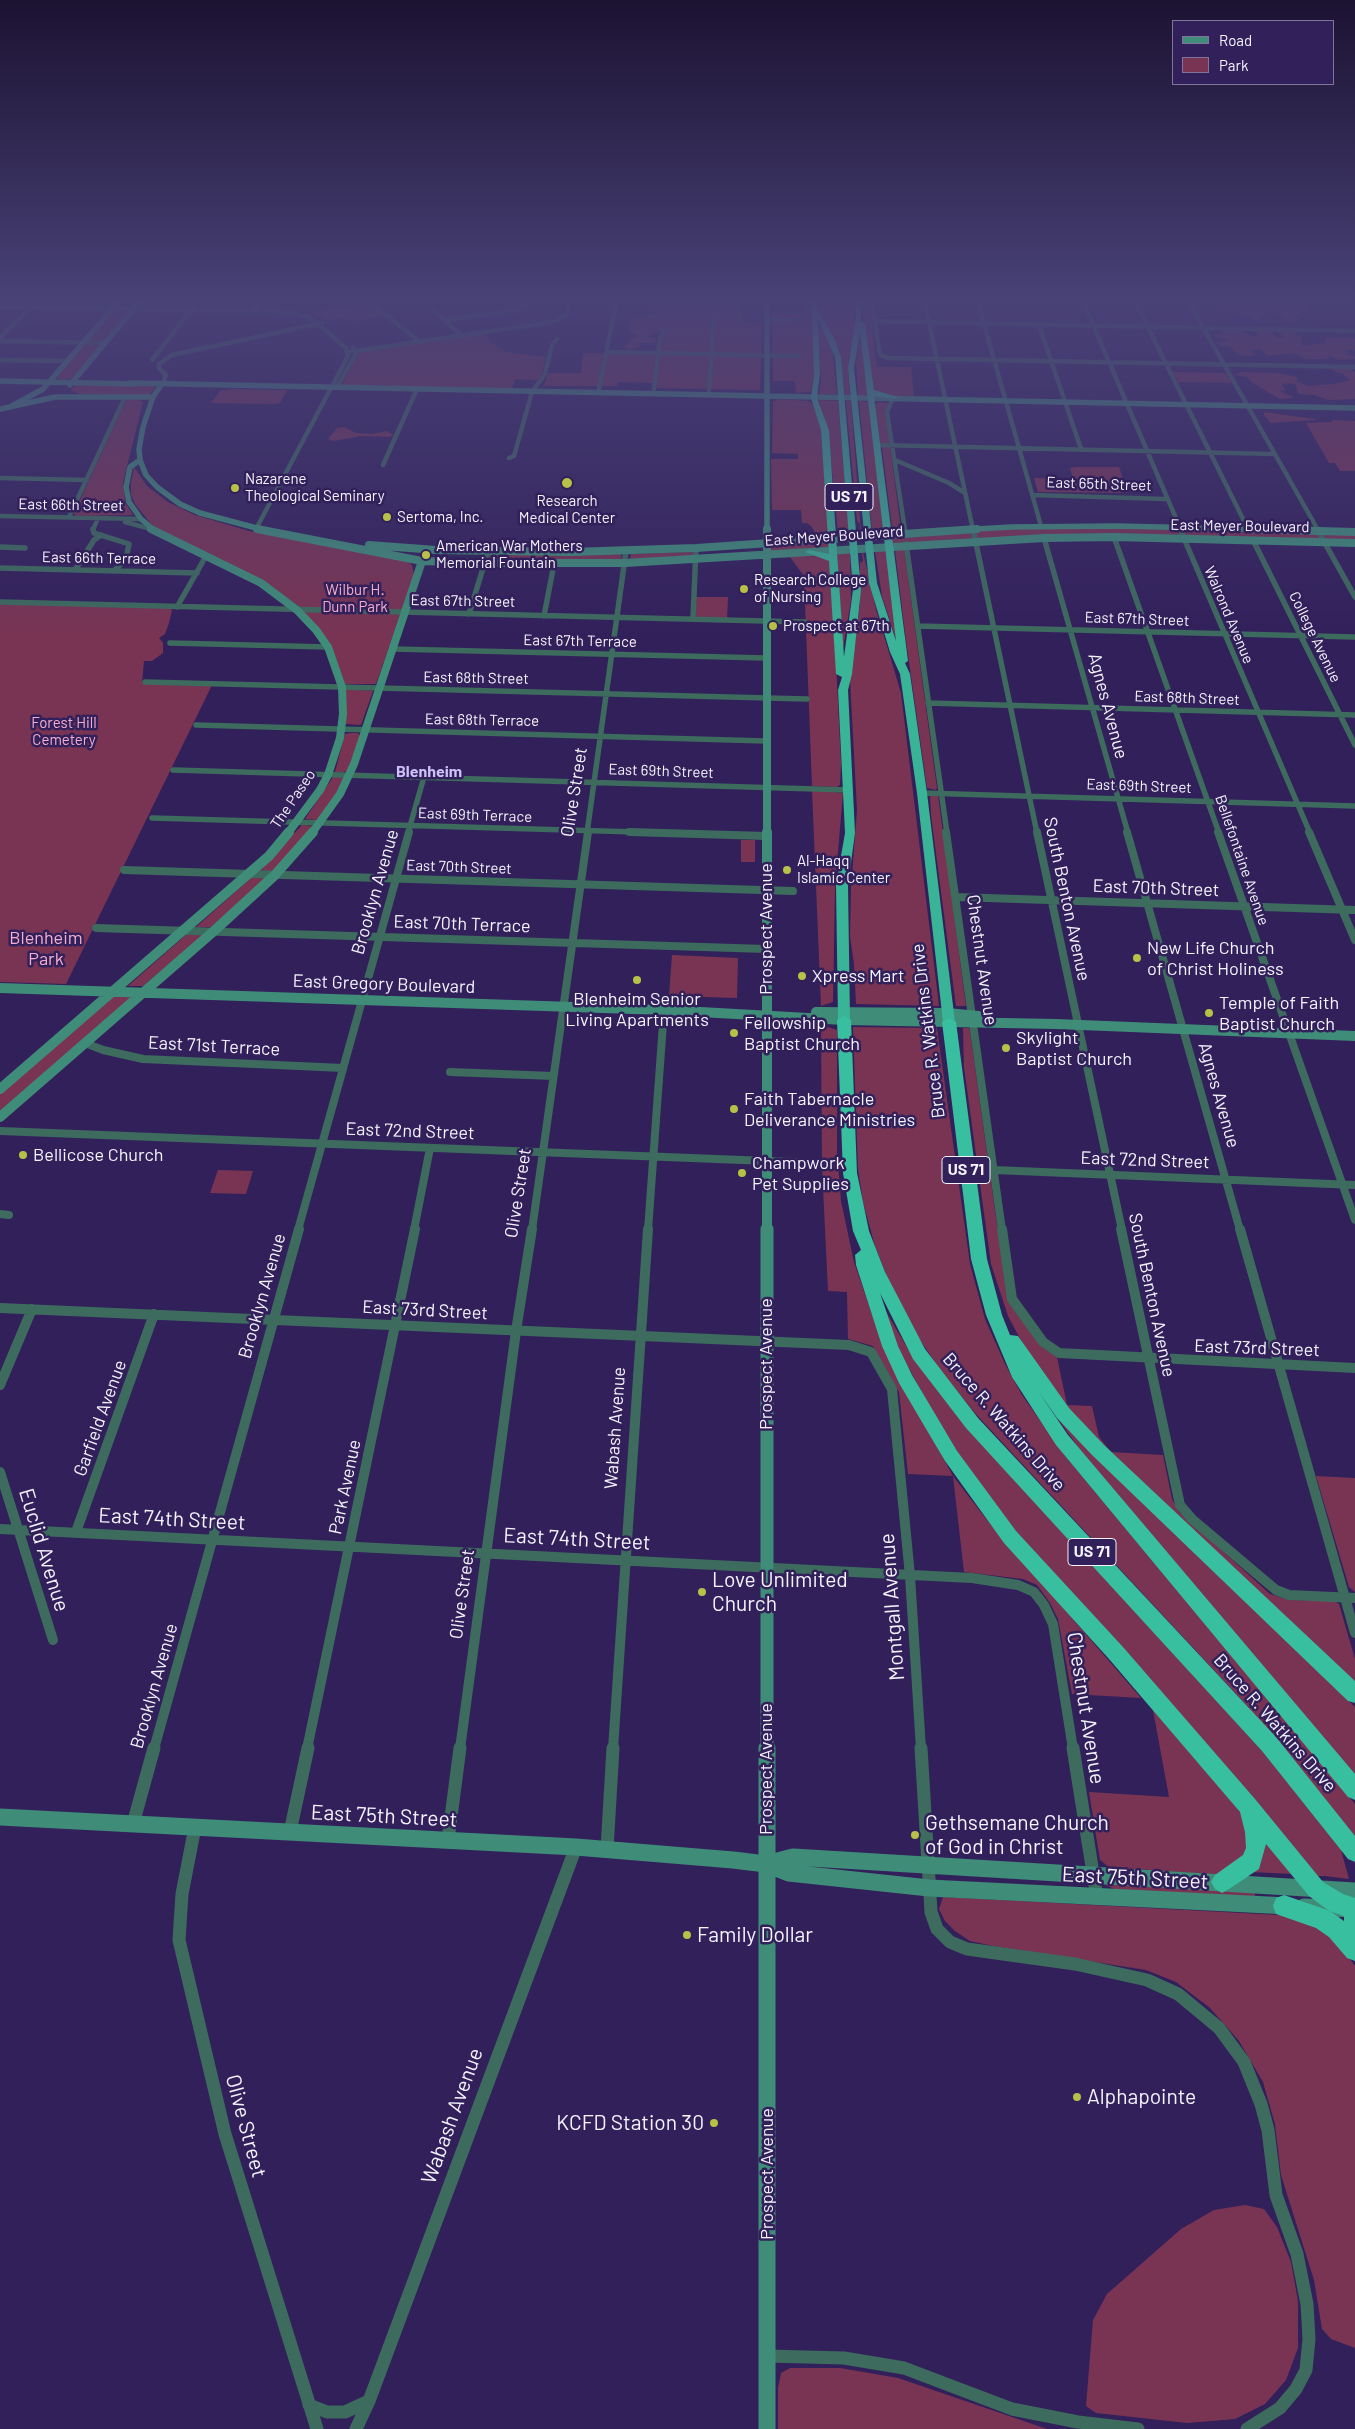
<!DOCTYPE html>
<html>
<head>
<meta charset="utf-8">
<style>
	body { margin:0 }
	#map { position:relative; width:1355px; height:2429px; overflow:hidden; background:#32205b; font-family:Barlow,sans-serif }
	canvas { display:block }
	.legend { position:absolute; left:1172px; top:20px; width:162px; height:65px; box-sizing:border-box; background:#32205b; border:1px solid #80749b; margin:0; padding:6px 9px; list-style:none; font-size:15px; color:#f4f3fb }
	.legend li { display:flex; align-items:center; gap:10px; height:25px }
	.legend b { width:25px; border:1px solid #80749b }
</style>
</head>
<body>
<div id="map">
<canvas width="1355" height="2429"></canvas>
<ul class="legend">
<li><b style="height:6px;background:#3f8d79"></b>Road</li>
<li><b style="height:14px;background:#793454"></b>Park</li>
</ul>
</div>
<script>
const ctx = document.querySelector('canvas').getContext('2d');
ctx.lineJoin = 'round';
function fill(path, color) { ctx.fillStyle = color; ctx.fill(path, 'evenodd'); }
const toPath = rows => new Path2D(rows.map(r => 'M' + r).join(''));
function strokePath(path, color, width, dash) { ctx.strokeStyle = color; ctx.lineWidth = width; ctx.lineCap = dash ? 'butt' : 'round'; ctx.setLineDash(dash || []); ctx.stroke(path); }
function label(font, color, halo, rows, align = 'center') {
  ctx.font = font + ' Barlow,sans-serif'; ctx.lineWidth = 5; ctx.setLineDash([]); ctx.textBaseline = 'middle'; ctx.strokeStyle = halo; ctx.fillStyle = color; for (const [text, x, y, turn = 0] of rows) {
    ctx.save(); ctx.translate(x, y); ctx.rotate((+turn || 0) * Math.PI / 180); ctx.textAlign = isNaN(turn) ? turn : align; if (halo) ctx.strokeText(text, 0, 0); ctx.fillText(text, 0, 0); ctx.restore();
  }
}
fill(toPath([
	[641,299,760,299,740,301,739,306,745,322,762,324,760,390,656,388,657,383,618,382,617,386,544,386,548,373,581,373,583,353,661,354,663,335,666,329,647,336,655,339,656,343,640,343,640,347,628,350,624,347,630,342,630,338,638,336,631,333,630,328,632,326,630,324,632,319,662,312,647,309,643,306],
	[805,299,810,299,815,366,811,392,796,393,795,381,773,381,772,324,773,320,804,320,772,318,772,313,806,313],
	[819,299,852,299,855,326,848,364,850,395,845,395,840,353,821,314],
	[861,299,869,299,877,367,911,367,914,397,886,396,874,390],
	[1226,300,1236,300,1247,304,1268,300,1302,302,1309,304,1309,311,1302,312,1305,317,1296,316,1299,320,1293,322,1285,321,1279,315,1271,314,1283,312,1263,311,1264,314,1260,316,1260,321,1257,321,1245,314,1234,314,1232,313,1235,310,1218,310,1213,304,1218,303,1231,305,1226,303],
	[367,302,384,315,355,322,343,318,327,321,310,312],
	[113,310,129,310,104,341,87,342],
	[817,322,827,337,833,353,837,394,819,394,821,381],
	[1224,330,1239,330,1254,337,1257,337,1258,333,1252,330,1272,331,1276,338,1286,337,1275,331,1292,331,1301,338,1302,346,1325,343,1325,338,1355,338,1355,350,1346,350,1348,355,1355,356,1355,359,1339,360,1328,355,1327,356,1331,359,1305,359,1296,353,1268,356,1260,349,1251,351,1254,356,1238,355,1230,346,1221,346,1216,342,1229,341,1212,335,1222,333],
	[483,332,491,343,507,352,546,357,541,376,538,380,515,379,512,389,342,385,359,352],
	[861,333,869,395,858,395,856,361],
	[85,344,100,346,72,378,63,380,55,378],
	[1333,369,1351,369,1355,372,1355,399,1328,400,1315,395,1300,394,1297,391,1296,385,1291,383,1282,384,1285,390,1280,391,1294,398,1280,399,1251,382,1248,377,1234,375,1242,372,1278,373,1296,377,1298,378,1296,381,1308,386,1334,384,1350,380,1343,374,1333,371],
	[1173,372,1226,373,1232,383,1178,382],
	[75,385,154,386,155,387,150,394,146,395,79,394,71,390],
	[231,389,287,390,280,403,274,404,211,403,220,391],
	[778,399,808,401,813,404,820,418,829,534,822,535,823,537,813,537,816,535,812,527,807,523,802,523,801,510,772,510,771,459,798,459,798,454,772,453,773,402],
	[126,400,139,400,143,402,123,482,125,502,133,515,76,516,74,514,75,511],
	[818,400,838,401,849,533,838,533,828,428],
	[846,401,851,401,861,532,859,532,860,524,857,521],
	[859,401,868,402,886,530,872,531],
	[879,402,889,403,885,411,890,443,880,443,875,404],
	[1264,412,1315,419,1316,420,1271,423,1264,415],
	[1332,420,1355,421,1355,471,1340,471,1335,463,1329,463,1306,423,1332,422],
	[344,427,356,433,373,434,386,431,394,435,389,437,361,436,334,441,328,439,337,428],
	[882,447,890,447,901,529,894,529,892,527],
	[134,467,147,486,168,502,195,515,249,531,406,560,412,565,414,575,376,684,345,684,330,643,300,607,266,583,161,531,151,524,135,504,131,495,131,483],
	[1077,467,1119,467,1128,493,1038,492,1034,478,1073,479,1070,468],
	[1046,527,1355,533,1355,541,1069,536,963,539,895,544,892,543,891,535],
	[828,540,830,548,771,551,771,546],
	[904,549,937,788,936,790,927,788,906,641,895,550],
	[886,550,899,649,882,596,875,551],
	[694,552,693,557,630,559,631,554],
	[862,552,863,552,876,609,901,693,939,1006,856,1004,854,964,850,937,851,888,857,810,850,679,860,604,860,563,863,561],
	[621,553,622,560,489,560,491,554],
	[850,553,851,600,843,649,837,554],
	[811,554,812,556,820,555,831,562,841,764,840,785,837,787,812,786,804,576,790,557,774,558],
	[696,597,728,597,727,619,696,618],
	[0,604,169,608,172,610,169,623,165,634,159,638,163,643,163,653,152,661,144,661,142,683,212,685,66,984,0,982],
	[346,689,373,691,361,725,346,724],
	[350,733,358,733,360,736,348,770,344,772,335,772,345,734],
	[333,777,344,777,335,796,319,820,305,819],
	[812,790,843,793,835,887,833,1002,821,1006],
	[930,795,938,795,966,1006,956,1006,931,815],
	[302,825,314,826,273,872,260,870],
	[741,840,755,840,755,862,741,862],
	[251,878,266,878,211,927,196,927],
	[194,932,203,935,143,986,128,986,187,934],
	[672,955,738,958,737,998,669,996],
	[113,996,132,997,0,1111,0,1093],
	[821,1025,837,1030,837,1151,841,1201,854,1262,885,1352,953,1476,987,1520,1141,1698,1072,1694,1058,1619,1050,1603,1037,1585,1023,1579,964,1572,953,1476,908,1474,899,1392,873,1346,848,1339,847,1292,828,1291,822,1167],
	[853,1027,937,1028,970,1264,985,1319,1005,1364,1022,1395,1065,1456,1355,1804,1355,1838,1250,1711,1250,1709,974,1412,939,1368,918,1337,896,1299,875,1246,863,1202,858,1169],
	[963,1028,969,1028,970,1032,1007,1296,1016,1313,1043,1348,1057,1357,1067,1405,1092,1406,1099,1437,1111,1452,1163,1455,1172,1499,1179,1512,1270,1594,1290,1600,1334,1601,1339,1604,1355,1659,1355,1686,1087,1433,1033,1363,1008,1316,991,1264,964,1067],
	[218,1170,253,1171,246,1194,210,1193],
	[880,1308,885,1310,912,1356,957,1416,1263,1752,1341,1850,1349,1879,1325,1876,1314,1876,1021,1539,968,1469,941,1427,906,1363],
	[1039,1392,1355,1707,1355,1776,1078,1447],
	[1316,1476,1355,1478,1355,1592,1349,1587],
	[1153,1710,1232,1801,1244,1818,1248,1836,1246,1851,1234,1866,1217,1875,1109,1867,1100,1860,1089,1792,1169,1797],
	[1261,1837,1294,1874,1250,1872],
	[1104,1884,1254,1891,1256,1899,1114,1889],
	[943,1897,1298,1916,1317,1925,1343,1949,1355,1966,1355,2348,1331,2339,1322,2329,1314,2280,1281,2175,1275,2124,1263,2082,1239,2041,1210,2008,1176,1982,1146,1970,993,1946,970,1941,955,1931,945,1921,939,1909],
	[1245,2205,1264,2209,1277,2227,1291,2262,1298,2301,1298,2348,1286,2380,1265,2404,1235,2419,1187,2423,1096,2413,1086,2406,1093,2320,1107,2294,1181,2229,1214,2210],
	[790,2368,840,2368,898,2378,1047,2429,778,2429,778,2388,781,2373]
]), '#793454');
strokePath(toPath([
	[310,299,316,302],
	[366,299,420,342],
	[474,299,482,299],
	[871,299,880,355,888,358,1355,367],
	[924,299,973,530],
	[977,299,1041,526],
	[1082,299,1181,530],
	[1134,299,1248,529],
	[1187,299,1318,530],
	[371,303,395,299],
	[0,307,290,312,311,318,346,348,348,356,256,529],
	[433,310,460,334],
	[254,311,262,299],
	[767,319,791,320],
	[444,320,516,310,525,306,527,299],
	[875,321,1355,331],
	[1039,325,1081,449],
	[0,338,39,299],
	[0,341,105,343],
	[349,352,553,322,566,315,571,299],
	[608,352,798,356],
	[0,360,66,361],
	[152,360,191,310,197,299],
	[163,383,166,375,159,368,159,364,172,355,322,323],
	[338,385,356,354,353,347],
	[654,389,660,339,664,330],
	[709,390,714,320],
	[598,393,617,299],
	[892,400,887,412,905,530],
	[878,445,1274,454],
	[509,458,514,456,532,392,545,374,552,345,557,339],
	[895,460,949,483,965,493],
	[383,465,417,389],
	[0,478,87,480],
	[1032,495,1166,499],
	[0,516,141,519],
	[69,517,125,397],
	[125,522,151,529],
	[93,530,98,518]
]), '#3d6b5e', 4.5);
strokePath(toPath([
	[93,529,94,533,129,544,126,559,114,571],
	[904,529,905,533],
	[973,529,1037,833],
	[1180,529,1310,833],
	[1317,529,1355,597],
	[1114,537,1219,833],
	[1044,538,1128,833],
	[1253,540,1355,745],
	[906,544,947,833],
	[0,547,25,548],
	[0,568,197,573],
	[75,570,94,540,101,535],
	[0,602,805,622],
	[177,607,206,556],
	[469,614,488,552],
	[544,616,554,564],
	[693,619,696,548],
	[918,626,1355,637],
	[170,643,328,647],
	[393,649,766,658],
	[145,682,807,699],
	[928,703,1355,715],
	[196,725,766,741],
	[173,770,849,790],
	[922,793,1355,806],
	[152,818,671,833],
	[408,833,424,777],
	[587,833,626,551]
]), '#3d6b5e', 5.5);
strokePath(toPath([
	[629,832,766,836],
	[946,832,1002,1230],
	[1037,832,1122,1230],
	[1127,832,1240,1230],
	[1218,832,1355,1220],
	[1309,832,1355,940],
	[124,870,793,891],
	[956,897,1355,910],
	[96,928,766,949],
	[85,1043,103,1050,143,1059,343,1068],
	[450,1072,553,1076],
	[0,1131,819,1163],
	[994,1170,1355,1185],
	[0,1214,9,1215],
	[298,1230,409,832],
	[414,1230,430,1148],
	[532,1230,588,832],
	[648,1230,664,1010]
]), '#3d6b5e', 8);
strokePath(toPath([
	[1002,1229,1012,1299,1043,1342,1059,1353,1355,1368],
	[1121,1229,1180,1505,1192,1519,1276,1590,1289,1595,1355,1598],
	[1240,1229,1355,1633],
	[0,1308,849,1345,871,1352,892,1389,910,1576,921,1749],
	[0,1385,32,1309],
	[0,1472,53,1640],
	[0,1529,972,1578,1018,1585,1034,1592,1044,1605,1053,1624,1073,1749],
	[76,1532,154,1314],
	[154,1749,299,1229],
	[307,1749,415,1229],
	[460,1749,516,1331,532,1229],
	[613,1749,648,1229]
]), '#3d6b5e', 10);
strokePath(toPath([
	[921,1748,931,1912,937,1929,950,1942,967,1949,1075,1964,1147,1980,1178,1994,1219,2028,1244,2062,1261,2104,1268,2130,1276,2195,1297,2254,1307,2304,1309,2339,1306,2370,1296,2389,1280,2408,1247,2429],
	[1073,1748,1097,1898],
	[133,1824,154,1748],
	[195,1827,182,1894,179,1940,225,2134,317,2429],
	[290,1832,308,1748],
	[448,1840,460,1748],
	[607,1849,613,1748],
	[767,2356,844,2358,904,2368,1012,2409,1078,2422,1138,2429],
	[309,2405,327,2412,345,2412,369,2401],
	[356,2429,369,2401,576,1847]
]), '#3d6b5e', 13);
strokePath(toPath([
	[767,299,767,530],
	[0,381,136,384],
	[130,383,1355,408],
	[70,385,142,299],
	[161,385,153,397,143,427,139,449,140,460,146,475,157,487,180,504,200,513,264,530],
	[10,407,43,389,121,299],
	[0,409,55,397,153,397],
	[140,460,130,467,126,487,129,502,141,519,154,530],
	[959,530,1011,527,1117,526,1295,530]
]), '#3f8d79', 5.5);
strokePath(toPath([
	[151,529,261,583,297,610,316,630,328,647,342,687,343,714,340,738,328,775,320,790,288,833],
	[257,529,422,561,484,563,625,563,1044,538,1114,537,1355,543],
	[767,529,767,833],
	[1246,529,1355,532],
	[369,545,436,550,570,552,696,548,977,529],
	[312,833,340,794,354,764,422,561]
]), '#3f8d79', 8);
strokePath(toPath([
	[767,832,767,1230],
	[0,988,664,1010,844,1020,1056,1024,1355,1036],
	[816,1012,947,1013,988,1017],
	[0,1089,269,856,289,832],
	[0,1117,214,931,275,875,313,832]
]), '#3f8d79', 10);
strokePath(toPath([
	[767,1229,767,1749]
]), '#3f8d79', 13);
strokePath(toPath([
	[767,1748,767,2429],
	[0,1817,576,1847,733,1860,766,1864,789,1873,929,1888,1288,1906],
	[766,1864,793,1857,1355,1891],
	[1304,1907,1355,1909]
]), '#3f8d79', 17);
fill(toPath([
	[811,299,817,299,817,308,835,340,841,357,861,590,852,674,848,690,855,833,848,885,850,1020,844,1024,838,1020,836,885,845,833,838,690,842,677,836,674,829,561,805,552,809,550,829,554,821,430,811,398,814,374,811,299],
	[818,320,835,357,853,590,844,657,829,430,817,398,820,374,818,320],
	[855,299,861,299,861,321,865,323,874,390,898,397,895,399,874,396,908,661,905,663,910,674,927,793,955,1022,949,1026,943,1022,917,793,900,674,890,652,869,583,848,368,856,316,855,299],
	[860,332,896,641,877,583,854,368,860,332]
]), '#3ab496');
fill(toPath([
	[844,1016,851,1020,857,1173,869,1231,885,1272,925,1349,978,1418,1276,1737,1355,1836,1355,1862,1348,1859,1262,1751,966,1428,913,1359,880,1293,898,1346,912,1375,957,1451,1016,1531,1123,1647,1255,1799,1323,1882,1343,1894,1355,1898,1355,1961,1347,1958,1329,1937,1316,1928,1276,1914,1273,1906,1276,1898,1284,1895,1330,1911,1344,1921,1344,1916,1329,1911,1309,1896,1266,1844,1259,1869,1229,1889,1222,1893,1215,1889,1211,1882,1215,1875,1243,1855,1246,1848,1245,1832,1240,1812,1109,1659,1004,1543,945,1461,899,1383,882,1346,856,1265,855,1255,861,1250,853,1231,843,1173,837,1020,844,1016],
	[949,1018,956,1022,987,1259,1002,1315,1010,1335,1018,1336,1069,1408,1104,1445,1355,1681,1355,1703,1348,1701,1092,1455,1057,1418,1038,1391,1068,1435,1355,1774,1355,1800,1348,1797,1056,1445,1012,1377,986,1315,971,1259,942,1022,949,1018]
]), '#38bf9f');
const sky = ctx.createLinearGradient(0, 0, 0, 639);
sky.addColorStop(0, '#1c1232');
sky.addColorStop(0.47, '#494277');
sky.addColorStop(1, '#49427700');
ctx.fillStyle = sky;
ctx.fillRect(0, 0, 1355, 639);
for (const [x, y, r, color] of [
	[567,483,6,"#b8c147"],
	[235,488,5,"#b8c147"],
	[387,517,5,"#b8c147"],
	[426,555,5,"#b8c147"],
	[744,589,5,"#b8c147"],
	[773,626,5,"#b8c147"],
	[787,870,5,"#b8c147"],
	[1137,958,5,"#b8c147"],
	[802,976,5,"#b8c147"],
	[637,980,5,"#b8c147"],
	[1209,1013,5,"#b8c147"],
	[734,1033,5,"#b8c147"],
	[1006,1048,5,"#b8c147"],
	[734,1109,5,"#b8c147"],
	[23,1155,5,"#b8c147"],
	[742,1173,5,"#b8c147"],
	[702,1592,5,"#b8c147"],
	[915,1835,5,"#b8c147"],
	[687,1935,5,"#b8c147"],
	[1077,2097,5,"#b8c147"],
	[714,2123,5,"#b8c147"]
]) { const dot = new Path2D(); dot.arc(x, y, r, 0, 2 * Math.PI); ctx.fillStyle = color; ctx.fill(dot); strokePath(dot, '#32205b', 2); }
label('15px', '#f4f3fb', '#32205b', [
	["Nazarene",245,479],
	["Theological Seminary",245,496],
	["Research",567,501,"center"],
	["Medical Center",567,518,"center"],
	["Sertoma, Inc.",397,517],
	["American War Mothers",436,546],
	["Memorial Fountain",436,563],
	["Research College",754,580],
	["of Nursing",754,597],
	["Prospect at 67th",783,626],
	["Al-Haqq",797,861],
	["Islamic Center",797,878]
], 'left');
label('15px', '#f4f3fb', '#32205b', [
	["East 65th Street",1099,484,2],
	["East 66th Street",71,505,1],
	["East Meyer Boulevard",1240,526,1],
	["East Meyer Boulevard",834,536,-4],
	["East 66th Terrace",99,558,1],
	["East 67th Street",463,601,1],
	["Walrond Avenue",1229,615,67],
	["East 67th Street",1137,619,2],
	["College Avenue",1315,637,64],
	["East 67th Terrace",580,641,1],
	["East 68th Street",476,678,1],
	["East 68th Street",1187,698,2],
	["East 68th Terrace",482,720,1],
	["East 69th Street",661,771,2],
	["East 69th Street",1139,786,2],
	["The Paseo",293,799,-56],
	["East 69th Terrace",475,815,2],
	["Bellefontaine Avenue",1242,860,71],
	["East 70th Street",459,867,2]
]);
label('15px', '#f7aecc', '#32205b', [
	["Wilbur H.",355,590],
	["Dunn Park",355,607],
	["Forest Hill",64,723],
	["Cemetery",64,740]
]);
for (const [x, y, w] of [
	[849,497,48],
	[966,1170,48],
	[1092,1552,48]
]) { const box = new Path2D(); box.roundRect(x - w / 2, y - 13.5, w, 27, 4); ctx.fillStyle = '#32205b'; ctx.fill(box); strokePath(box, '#f4f3fb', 1); }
label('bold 16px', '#f4f3fb', null, [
	["US 71",849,497],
	["US 71",966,1170],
	["US 71",1092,1552]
]);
label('bold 16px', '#ccc1fa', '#32205b', [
	["Blenheim",429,772]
]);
label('18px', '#f4f3fb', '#32205b', [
	["Agnes Avenue",1108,706,75],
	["Olive Street",574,792,-81],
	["East 70th Street",1156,888,2],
	["Brooklyn Avenue",375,892,-74],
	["South Benton Avenue",1067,899,78],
	["East 70th Terrace",462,924,2],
	["Prospect Avenue",766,929,-90],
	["Chestnut Avenue",982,960,82],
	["East Gregory Boulevard",384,984,2],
	["Bruce R. Watkins Drive",928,1031,-97],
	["East 71st Terrace",214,1046,3],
	["Agnes Avenue",1219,1095,74],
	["East 72nd Street",410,1131,2],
	["East 72nd Street",1145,1160,2],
	["Olive Street",518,1193,-81],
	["South Benton Avenue",1152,1295,78],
	["Brooklyn Avenue",262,1296,-74],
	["East 73rd Street",425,1310,3],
	["East 73rd Street",1257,1348,2],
	["Prospect Avenue",766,1364,-90],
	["Garfield Avenue",100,1418,-70],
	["Bruce R. Watkins Drive",1004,1422,49],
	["Wabash Avenue",615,1428,-86],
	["Park Avenue",345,1487,-78],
	["Olive Street",462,1594,-82],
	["Brooklyn Avenue",154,1686,-74],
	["Bruce R. Watkins Drive",1275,1723,49],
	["Prospect Avenue",766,1769,-90],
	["Prospect Avenue",767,2174,-90]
]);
label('18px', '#f7aecc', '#32205b', [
	["Blenheim",46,938],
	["Park",46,959]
]);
label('18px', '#f4f3fb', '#32205b', [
	["New Life Church",1147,948],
	["of Christ Holiness",1147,969],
	["Xpress Mart",812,976],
	["Blenheim Senior",637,999,"center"],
	["Living Apartments",637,1020,"center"],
	["Temple of Faith",1219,1003],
	["Baptist Church",1219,1024],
	["Fellowship",744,1023],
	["Baptist Church",744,1044],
	["Skylight",1016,1038],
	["Baptist Church",1016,1059],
	["Faith Tabernacle",744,1099],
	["Deliverance Ministries",744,1120],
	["Bellicose Church",33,1155],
	["Champwork",752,1163],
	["Pet Supplies",752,1184]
], 'left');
label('21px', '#f4f3fb', '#32205b', [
	["East 74th Street",172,1519,3],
	["East 74th Street",577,1539,3],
	["Euclid Avenue",44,1550,73],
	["Montgall Avenue",892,1607,-94],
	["Chestnut Avenue",1086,1708,81],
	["East 75th Street",384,1816,3],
	["East 75th Street",1135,1878,3],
	["Wabash Avenue",452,2116,-70],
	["Olive Street",246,2126,75]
]);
label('21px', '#f4f3fb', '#32205b', [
	["Love Unlimited",712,1580],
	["Church",712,1604],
	["Gethsemane Church",925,1823],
	["of God in Christ",925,1847],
	["Family Dollar",697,1935],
	["Alphapointe",1087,2097],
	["KCFD Station 30",704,2123,"right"]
], 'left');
</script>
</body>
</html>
